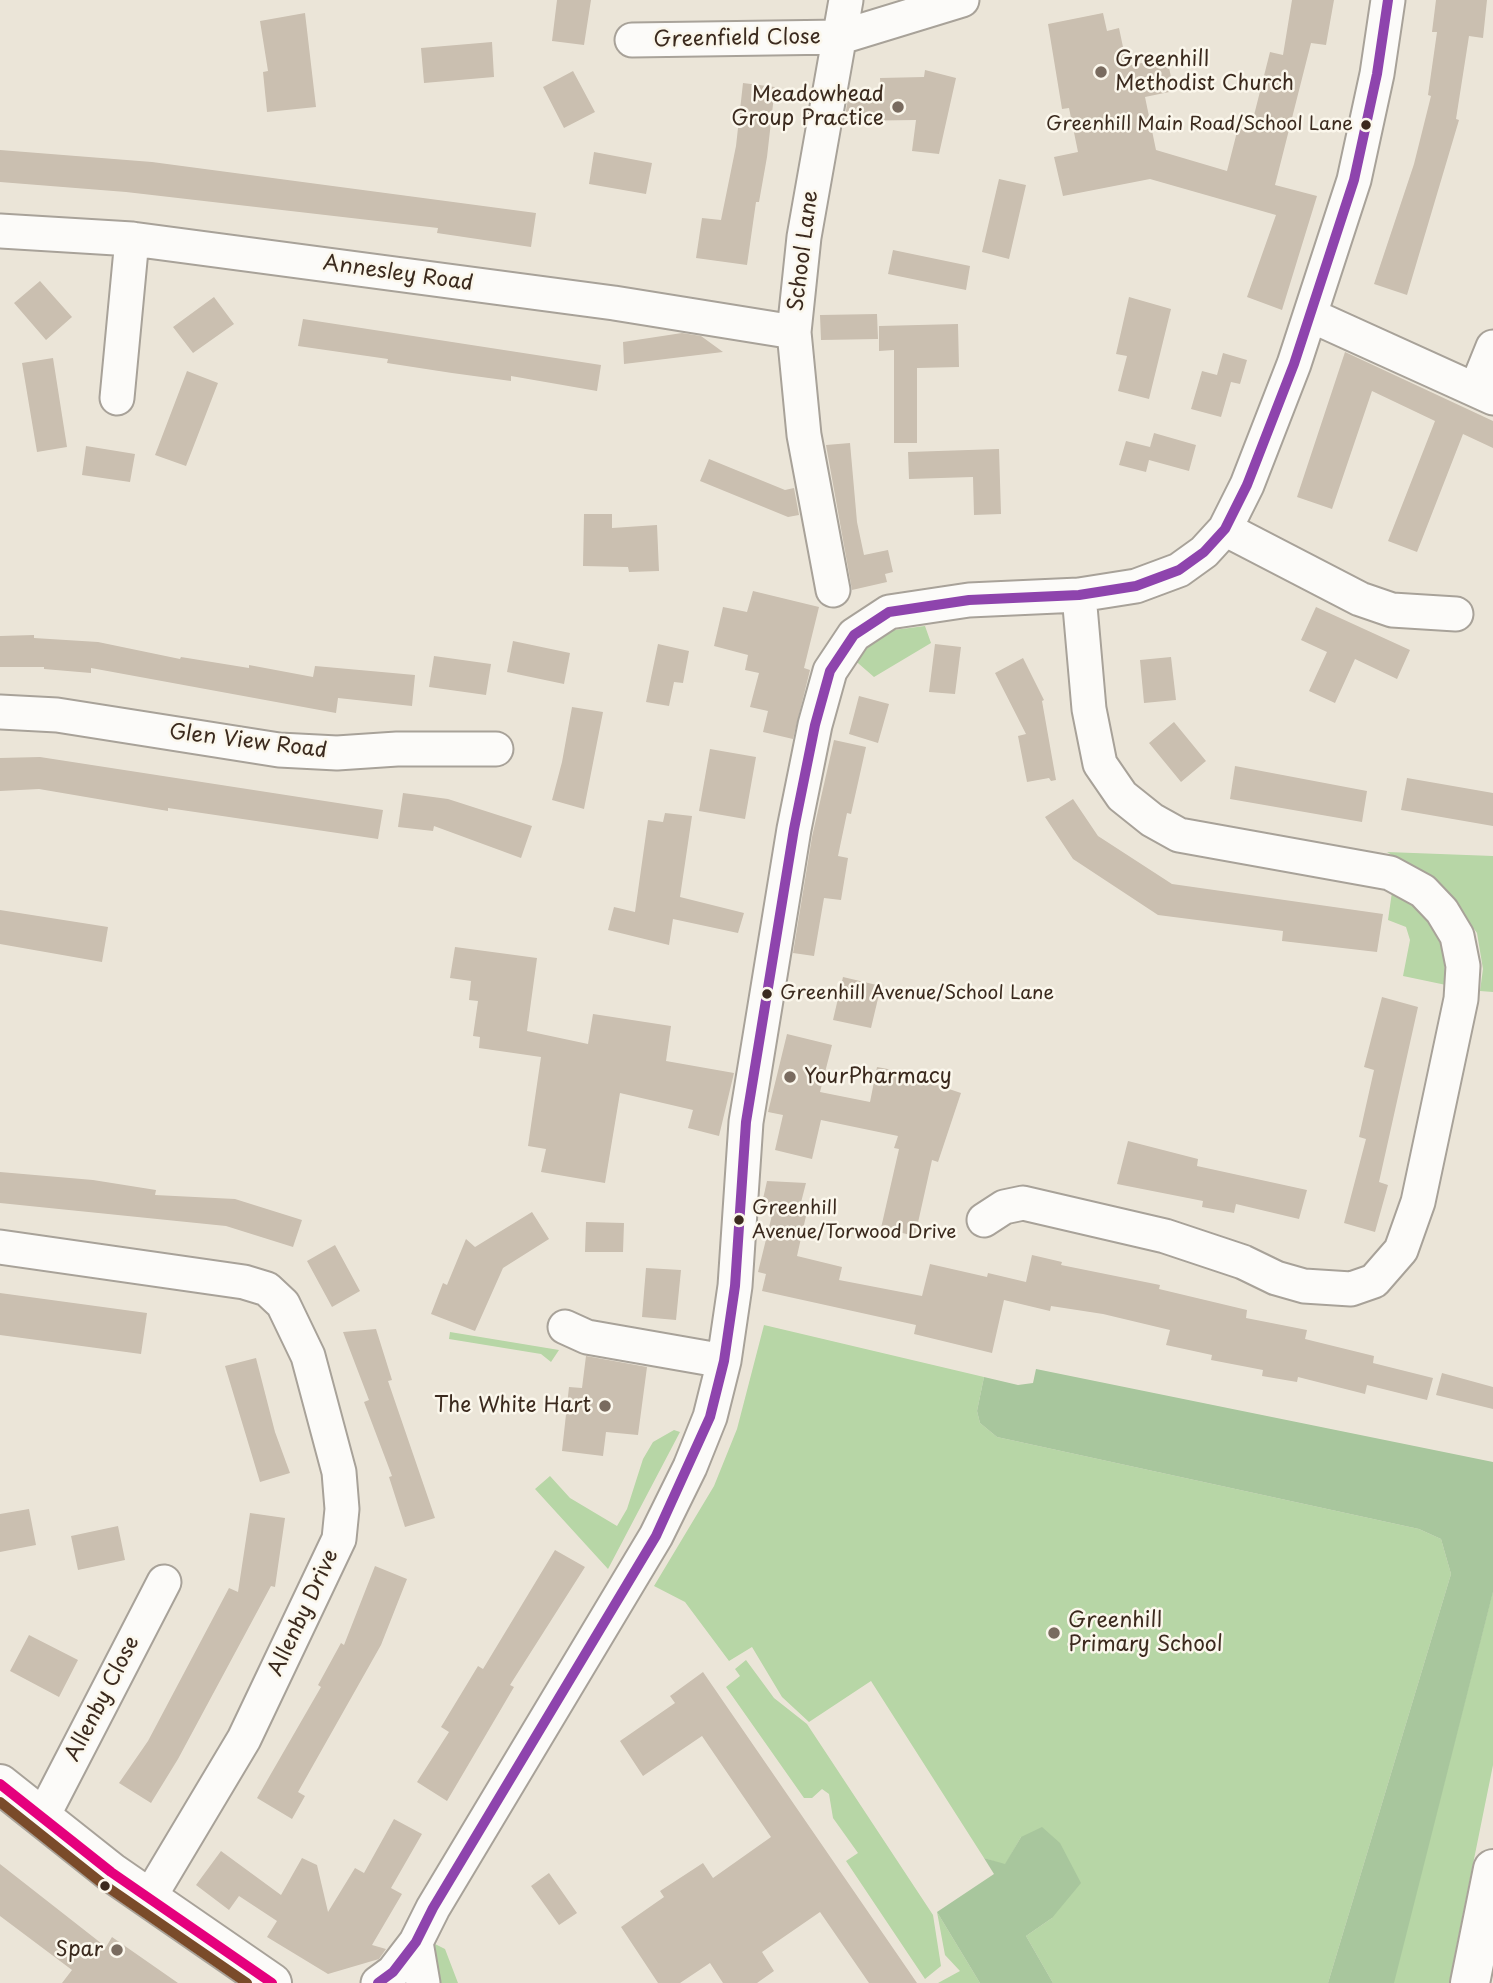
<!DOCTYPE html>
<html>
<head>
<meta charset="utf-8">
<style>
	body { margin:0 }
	canvas { display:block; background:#ebe5d8 }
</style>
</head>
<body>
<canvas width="1493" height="1983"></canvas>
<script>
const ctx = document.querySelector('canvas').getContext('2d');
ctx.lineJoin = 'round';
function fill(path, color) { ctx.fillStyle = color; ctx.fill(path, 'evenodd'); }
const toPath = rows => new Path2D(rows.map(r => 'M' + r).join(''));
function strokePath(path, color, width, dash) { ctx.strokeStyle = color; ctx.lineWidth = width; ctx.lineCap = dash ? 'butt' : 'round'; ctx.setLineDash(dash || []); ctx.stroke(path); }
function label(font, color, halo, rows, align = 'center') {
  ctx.font = font + ' "Playpen Sans",sans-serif'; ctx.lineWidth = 5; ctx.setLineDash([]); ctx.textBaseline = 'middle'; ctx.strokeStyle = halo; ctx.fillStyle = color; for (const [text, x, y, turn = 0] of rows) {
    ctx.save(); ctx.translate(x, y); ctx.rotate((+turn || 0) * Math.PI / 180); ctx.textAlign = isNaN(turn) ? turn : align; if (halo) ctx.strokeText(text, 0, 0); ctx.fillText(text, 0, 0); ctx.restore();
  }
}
fill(toPath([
	[925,626,931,643,874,677,851,657,886,631],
	[1387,852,1493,856,1493,992,1480,991,1483,969,1477,933,1444,888],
	[1392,892,1412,897,1429,919,1443,945,1446,985,1403,976,1410,940,1406,927,1388,920],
	[764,1325,984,1377,977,1411,980,1423,997,1437,1419,1529,1441,1539,1451,1574,1328,1983,1053,1983,1026,1936,1052,1918,1021,1837,1005,1865,984,1858,871,1681,809,1722,782,1697,752,1647,729,1661,685,1602,654,1586,714,1486,737,1429],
	[450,1332,559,1350,551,1362,541,1354,449,1339],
	[674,1430,680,1432,608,1569,535,1489,550,1476,570,1498,617,1526,627,1509,643,1459,653,1442],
	[1493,1591,1493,1765,1449,1983,1393,1983],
	[746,1660,774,1698,807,1724,933,1915,941,1966,925,1979,846,1861,858,1853,833,1818,829,1794,822,1789,812,1798,804,1798,726,1687,740,1676,735,1669],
	[937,1912,980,1983,938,1983,960,1971,945,1955],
	[431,1942,445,1949,458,1983,437,1983]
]), '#b7d6a6');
fill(toPath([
	[1036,1369,1493,1462,1493,1592,1394,1983,1328,1983,1451,1574,1441,1539,1419,1529,997,1437,980,1423,977,1411,984,1377,1018,1385,1033,1383],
	[1042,1827,1060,1843,1081,1883,1052,1918,1026,1936,1053,1983,980,1983,937,1912,994,1874,984,1858,1005,1864,1021,1837]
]), '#a8c69d');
fill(toPath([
	[557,0,591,0,584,45,552,41],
	[1292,0,1334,0,1326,45,1311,43,1275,185,1317,196,1282,310,1247,297,1276,215,1150,179,1063,196,1054,157,1078,152,1069,108,1062,109,1048,24,1103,13,1107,31,1119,28,1127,66,1167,58,1174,91,1145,97,1156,150,1227,171,1238,128,1250,131,1270,52,1283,55],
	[1436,0,1487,0,1483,38,1469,36,1456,119,1459,120,1407,295,1374,284,1414,164,1431,96,1428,95,1437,32,1432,32],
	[305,13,316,107,267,112,263,72,268,71,260,21],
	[492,42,494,77,424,83,421,48],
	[925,70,956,78,939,154,912,151,916,120,844,121,849,94,881,93,880,78,924,77],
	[573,71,595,112,564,128,543,87],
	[743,83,775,87,767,157,759,202,756,202,747,265,696,258,702,218,721,220,736,146],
	[0,150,152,162,536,213,531,247,437,233,438,228,126,192,0,182],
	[594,152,652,163,646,194,589,184],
	[999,179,1026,185,1009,259,982,252],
	[893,250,970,266,966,290,888,274],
	[40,281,72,317,46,340,14,303],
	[214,297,234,324,193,353,173,327],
	[1129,297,1171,309,1149,399,1118,391,1127,356,1116,354],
	[877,314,878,339,821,340,820,315],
	[303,319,601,365,597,391,511,376,511,381,452,373,387,363,388,359,298,346],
	[958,324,959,367,917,368,917,443,894,443,894,350,879,351,879,326],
	[682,333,701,336,723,352,624,364,623,342],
	[1345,352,1493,421,1493,448,1463,434,1417,552,1388,541,1435,421,1372,391,1332,509,1297,497],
	[1223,353,1247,360,1240,384,1231,382,1221,417,1191,409,1202,371,1217,375],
	[53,358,67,447,37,452,22,363],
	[187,371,218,383,186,466,155,455],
	[1154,433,1196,445,1189,471,1149,460,1146,472,1119,465,1126,441,1150,447],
	[850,443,857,522,864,555,888,550,893,572,885,574,887,582,852,590,826,445],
	[86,446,135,454,130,482,82,475],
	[999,449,1001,514,974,515,973,477,909,479,908,452],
	[709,459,785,490,794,488,799,515,788,517,700,481],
	[584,514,612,514,612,528,657,525,659,571,629,572,628,567,583,566],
	[753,591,819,607,804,668,810,670,793,739,763,732,768,711,750,707,759,673,745,670,748,655,714,646,723,607,747,612],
	[1316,607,1410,650,1397,679,1355,659,1335,703,1309,691,1327,652,1301,640],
	[34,635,34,638,98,642,180,659,181,657,249,668,249,665,313,677,315,666,415,675,412,706,338,698,336,713,91,668,91,673,44,669,44,667,0,667,0,636],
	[513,641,570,653,564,684,507,672],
	[658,644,689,651,683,683,674,682,669,706,646,702],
	[935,644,961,647,955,694,929,692],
	[434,656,491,664,486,695,429,687],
	[1171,657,1176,700,1144,703,1140,660],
	[1023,658,1044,700,1042,701,1056,780,1051,781,1049,778,1027,782,1018,736,1026,734,995,673],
	[859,696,889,704,878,743,849,734],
	[572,707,603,712,584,809,552,800,562,762],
	[1174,722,1206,761,1181,782,1149,743],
	[834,740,866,747,851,814,847,813,838,856,848,858,841,900,824,898,814,956,793,953,812,837],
	[710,749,756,757,745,819,699,811],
	[40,757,383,810,378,839,168,808,168,811,39,789,0,791,0,758],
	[1235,766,1367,791,1362,822,1230,799],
	[1407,778,1493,793,1493,826,1401,810],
	[403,793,448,799,532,826,521,858,434,826,433,831,398,827],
	[1073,799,1098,836,1172,884,1383,914,1377,952,1282,941,1283,931,1158,915,1073,859,1045,817],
	[665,813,692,816,680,897,744,913,738,933,673,919,669,945,608,930,614,907,635,912,648,820,663,822],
	[0,910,108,927,102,962,0,944],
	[455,947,537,958,527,1031,588,1044,593,1014,671,1026,666,1061,734,1073,719,1136,688,1128,693,1110,620,1093,605,1183,541,1172,546,1149,528,1146,541,1057,479,1048,480,1037,473,1036,478,1001,469,1000,471,981,450,978],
	[843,977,881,986,871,1028,833,1020],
	[1382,997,1418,1007,1379,1182,1388,1185,1375,1232,1344,1223,1366,1139,1359,1137,1374,1070,1364,1067],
	[787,1034,832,1045,820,1092,870,1102,877,1067,914,1074,913,1077,961,1093,938,1162,932,1160,915,1236,881,1228,899,1149,894,1148,898,1136,821,1120,812,1159,775,1150,783,1115,768,1112],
	[1128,1141,1198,1159,1197,1166,1307,1190,1299,1219,1236,1204,1234,1213,1202,1207,1203,1201,1117,1184],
	[0,1172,93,1180,156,1190,155,1195,235,1199,302,1220,293,1247,226,1226,0,1203],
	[767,1181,806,1183,798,1214,806,1216,797,1256,842,1267,839,1280,922,1296,930,1264,987,1277,988,1273,1026,1282,1032,1255,1062,1262,1061,1265,1160,1285,1159,1289,1247,1310,1246,1318,1307,1330,1305,1339,1374,1356,1373,1363,1433,1378,1427,1400,1367,1385,1365,1394,1298,1377,1297,1382,1262,1376,1263,1370,1211,1360,1212,1355,1166,1345,1170,1330,1103,1314,1051,1306,1050,1311,1004,1300,992,1353,914,1334,916,1325,762,1291,766,1274,758,1272,773,1211,761,1208],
	[532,1212,549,1239,503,1268,475,1331,431,1314,443,1283,447,1285,466,1239,475,1247],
	[586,1222,624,1223,623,1252,585,1252],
	[335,1245,360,1291,332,1307,307,1261],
	[646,1268,681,1270,676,1320,642,1317],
	[0,1293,147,1313,141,1354,0,1335],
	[376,1329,392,1380,388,1381,435,1518,405,1527,389,1477,392,1476,364,1402,369,1400,343,1332],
	[586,1356,647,1367,638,1435,606,1432,603,1456,562,1451,569,1387,582,1388],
	[256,1358,275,1432,290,1473,260,1482,225,1366],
	[1442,1373,1493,1387,1493,1409,1436,1395],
	[29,1509,36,1545,0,1552,0,1514],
	[250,1513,285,1518,275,1587,271,1586,178,1759,151,1803,119,1783,148,1741,229,1588,238,1592],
	[118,1526,125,1560,78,1570,71,1536],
	[555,1550,585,1567,510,1685,514,1687,447,1801,417,1782,449,1732,441,1727,478,1666,483,1669],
	[375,1566,407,1579,381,1645,298,1792,305,1796,292,1819,257,1798,321,1687,318,1685,341,1643,344,1645],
	[29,1635,78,1660,59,1697,10,1671],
	[703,1672,917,1983,869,1983,820,1912,762,1952,774,1971,757,1983,723,1983,710,1963,680,1983,658,1983,621,1927,664,1897,660,1891,703,1863,713,1878,771,1837,702,1736,643,1776,620,1741,675,1703,670,1696],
	[394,1819,422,1834,391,1888,402,1894,372,1945,386,1949,379,1959,328,1974,267,1937,277,1921,239,1896,229,1910,196,1885,221,1851,281,1895,302,1858,317,1865,328,1912,355,1868,364,1873],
	[0,1864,106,1947,112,1937,178,1983,62,1983,72,1970,0,1916],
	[549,1873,577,1913,559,1925,531,1886]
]), '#cabfb0');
const street = toPath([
	[632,40,841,37,962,0],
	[0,231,132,239,614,303,794,332],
	[1310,315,1493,398],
	[1476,389,1493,347],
	[117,398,132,239],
	[1225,529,1360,599,1392,610,1456,614],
	[833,590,804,435,794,332,804,237,846,0],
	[0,712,57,715,279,750,337,753,397,749,496,749],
	[984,1220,1004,1207,1023,1203,1165,1236,1243,1262,1276,1278,1304,1286,1351,1289,1374,1281,1401,1250,1418,1202,1461,999,1463,966,1457,936,1442,911,1423,891,1390,873,1179,835,1152,820,1122,796,1100,764,1089,709,1079,595],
	[0,1247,244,1282,267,1289,283,1304,308,1356,339,1472,342,1509,339,1539,244,1739,149,1898],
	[565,1327,587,1337,724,1361],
	[43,1816,164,1582],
	[416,1942,423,1983],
	[378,1983,393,1972,416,1942,433,1908,656,1536,690,1467,710,1417,724,1361,735,1286,746,1122,794,829,815,725,830,671,854,635,889,612,969,600,1079,595,1136,586,1179,570,1204,552,1225,529,1247,485,1294,364,1354,180,1377,74,1388,0]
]);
const secondary = toPath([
	[0,1784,111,1872,272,1983],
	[1470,1983,1493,1869]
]);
strokePath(street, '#a8a299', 37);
strokePath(secondary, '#a8a299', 42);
strokePath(street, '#fcfbf9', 33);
strokePath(secondary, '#fcfbf9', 38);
strokePath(toPath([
	[378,1983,393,1972,416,1942,433,1908,656,1536,710,1417,724,1361,735,1286,746,1122,794,829,815,725,830,671,854,635,889,612,969,600,1079,595,1136,586,1179,570,1204,552,1225,529,1247,485,1294,364,1354,180,1377,74,1388,0]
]), '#8e44ad', 10);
strokePath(toPath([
	[0,1784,111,1872,272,1983]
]), '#e5007d', 10);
strokePath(toPath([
	[0,1802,103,1884,247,1983]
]), '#7a4b2a', 10);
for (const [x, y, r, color] of [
	[1101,72,7,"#796b5f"],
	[898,107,7,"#796b5f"],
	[1366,125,6,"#3b2a1e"],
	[767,994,6,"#3b2a1e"],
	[790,1077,7,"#796b5f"],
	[739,1220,6,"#3b2a1e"],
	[605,1406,7,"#796b5f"],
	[1054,1633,7,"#796b5f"],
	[105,1886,6,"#3b2a1e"],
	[117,1950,7,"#796b5f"]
]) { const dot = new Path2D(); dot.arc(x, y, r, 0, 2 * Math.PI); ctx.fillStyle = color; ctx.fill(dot); strokePath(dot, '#fbf7ec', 2.5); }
label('19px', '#3b2a1e', '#fbf7ec', [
	["Greenhill Main Road/School Lane",1353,125,"right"],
	["Greenhill Avenue/School Lane",780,994],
	["Greenhill",752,1209],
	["Avenue/Torwood Drive",752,1233]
], 'left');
label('21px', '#3b2a1e', '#fbf7ec', [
	["Greenfield Close",737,39,-1],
	["School Lane",804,251,-83],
	["Annesley Road",398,274,8],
	["Glen View Road",248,742,7],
	["Allenby Drive",304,1613,-65],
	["Allenby Close",103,1699,-63]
]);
label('21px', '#3b2a1e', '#fbf7ec', [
	["Greenhill",1115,60],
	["Methodist Church",1115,84],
	["Meadowhead",884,95,"right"],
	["Group Practice",884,119,"right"],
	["YourPharmacy",804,1077],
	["The White Hart",591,1406,"right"],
	["Greenhill",1068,1621],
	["Primary School",1068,1645],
	["Spar",103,1950,"right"]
], 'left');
</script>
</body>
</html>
